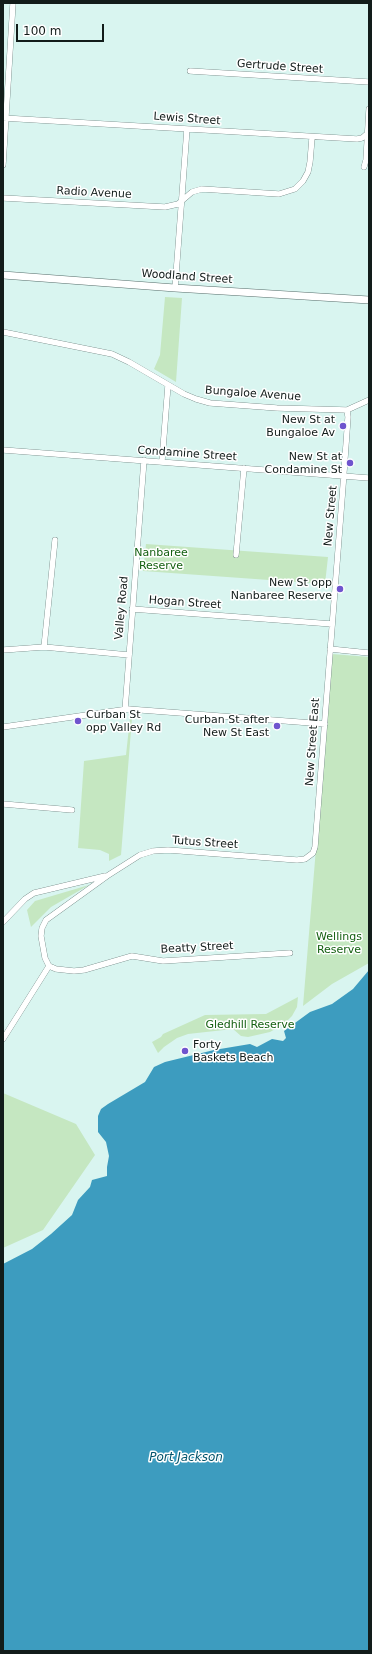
<!DOCTYPE html>
<html>
<head>
<meta charset="utf-8">
<style>
	body { margin:0 }
	#map { position:relative; width:372px; height:1654px; overflow:hidden; background:#d9f5f0; font-family:"DejaVu Sans",sans-serif }
	canvas { display:block }
	.frame { position:absolute; inset:0; border:4px solid #121c1a; pointer-events:none }
	.scale { position:absolute; left:16px; top:24px; width:88px; height:18px; box-sizing:border-box; border:2px solid #121c1a; border-top:0; padding-left:5px; font-size:12px; line-height:14px; white-space:nowrap; color:#121c1a; -webkit-text-stroke:3px #fff; paint-order:stroke }
</style>
</head>
<body>
<div id="map">
<canvas width="372" height="1654"></canvas>
<div class="frame"></div>
<div class="scale">100 m</div>
</div>
<script>
const ctx = document.querySelector('canvas').getContext('2d');
ctx.lineJoin = 'round';
function fill(path, color) { ctx.fillStyle = color; ctx.fill(path, 'evenodd'); }
const toPath = rows => new Path2D(rows.map(r => 'M' + r).join(''));
function strokePath(path, color, width, dash) { ctx.strokeStyle = color; ctx.lineWidth = width; ctx.lineCap = dash ? 'butt' : 'round'; ctx.setLineDash(dash || []); ctx.stroke(path); }
function label(font, color, halo, rows, align = 'center') {
  ctx.font = font + ' "DejaVu Sans",sans-serif'; ctx.lineWidth = 3; ctx.setLineDash([]); ctx.textBaseline = 'middle'; ctx.strokeStyle = halo; ctx.fillStyle = color; for (const [text, x, y, turn = 0] of rows) {
    ctx.save(); ctx.translate(x, y); ctx.rotate((+turn || 0) * Math.PI / 180); ctx.textAlign = isNaN(turn) ? turn : align; if (halo) ctx.strokeText(text, 0, 0); ctx.fillText(text, 0, 0); ctx.restore();
  }
}
fill(toPath([
	[165,297,182,298,176,382,154,369,160,355],
	[146,544,328,557,325,584,143,571],
	[332,654,369,657,369,963,332,984,303,1006],
	[130,718,132,718,121,855,109,861,109,854,100,850,78,848,84,761,126,755],
	[89,885,51,907,31,927,27,910,35,901],
	[298,997,297,1007,292,1016,284,1024,270,1032,248,1037,241,1036,233,1029,188,1034,177,1038,164,1047,158,1053,152,1042,161,1037,163,1034,205,1015,266,1014],
	[3,1093,76,1124,95,1155,43,1230,3,1248]
]), '#c5e7c1');
fill(toPath([
	[369,970,369,1651,3,1651,3,1264,32,1249,51,1234,72,1215,78,1200,90,1187,92,1180,107,1176,107,1167,109,1156,106,1142,98,1132,98,1116,101,1109,108,1104,145,1082,154,1067,165,1062,214,1050,250,1044,257,1047,272,1039,283,1041,286,1038,284,1031,310,1012,332,1004,353,989]
]), '#3d9cbf');
const street = toPath([
	[190,71,369,82],
	[3,118,357,139,362,138,368,133],
	[3,165,13,3],
	[364,167,366,160,369,109],
	[3,198,165,207,178,204,192,192,202,189,279,194,295,189,303,181,308,172,310,162,312,138],
	[175,288,187,129],
	[3,332,112,354,129,362,184,394,196,399,210,403,277,408,347,410,369,400],
	[3,450,369,478],
	[162,461,168,385],
	[236,555,244,468],
	[132,609,332,624],
	[44,647,55,540],
	[330,649,369,653],
	[3,650,44,647,129,655],
	[125,710,144,460],
	[3,727,128,709,325,724],
	[3,804,72,810],
	[3,922,25,899,34,893,105,876],
	[49,966,45,958,41,936,42,928,46,920,107,876,140,855,153,851,168,850,297,860,305,859,313,853,315,847,343,486,348,417,347,410],
	[3,1039,49,966,56,969,74,971,84,970,132,956,163,961,290,953]
]);
const secondary = toPath([
	[3,275,175,288,369,300]
]);
strokePath(street, '#556d6a', 6);
strokePath(secondary, '#556d6a', 8);
strokePath(street, '#fff', 5.5);
strokePath(secondary, '#fff', 7);
for (const [x, y, r, color] of [
	[343,426,4,"#6f54ce"],
	[350,463,4,"#6f54ce"],
	[340,589,4,"#6f54ce"],
	[78,721,4,"#6f54ce"],
	[277,726,4,"#6f54ce"],
	[185,1051,4,"#6f54ce"]
]) { const dot = new Path2D(); dot.arc(x, y, r, 0, 2 * Math.PI); ctx.fillStyle = color; ctx.fill(dot); strokePath(dot, '#fff', 1.5); }
label('11px', '#121c1a', '#fff', [
	["Gertrude Street",280,67,4],
	["Lewis Street",187,119,4],
	["Radio Avenue",94,193,3],
	["Woodland Street",187,277,4],
	["Bungaloe Avenue",253,394,4],
	["Condamine Street",187,454,4],
	["New Street",331,516,-85],
	["Hogan Street",185,603,4],
	["Valley Road",122,608,-85],
	["New Street East",313,742,-86],
	["Tutus Street",205,843,4],
	["Beatty Street",197,948,-3]
]);
label('11px', '#121c1a', '#fff', [
	["New St at",335,420],
	["Bungaloe Av",335,433],
	["New St at",342,457],
	["Condamine St",342,470],
	["New St opp",332,583],
	["Nanbaree Reserve",332,596],
	["Curban St",86,715,"left"],
	["opp Valley Rd",86,728,"left"],
	["Curban St after",269,720],
	["New St East",269,733],
	["Forty",193,1045,"left"],
	["Baskets Beach",193,1058,"left"]
], 'right');
label('11px', '#146011', '#fff', [
	["Nanbaree",161,553],
	["Reserve",161,566],
	["Wellings",339,937],
	["Reserve",339,950],
	["Gledhill Reserve",250,1025]
]);
label('italic 12px', '#00536b', '#fff', [
	["Port Jackson",186,1458]
]);
</script>
</body>
</html>
